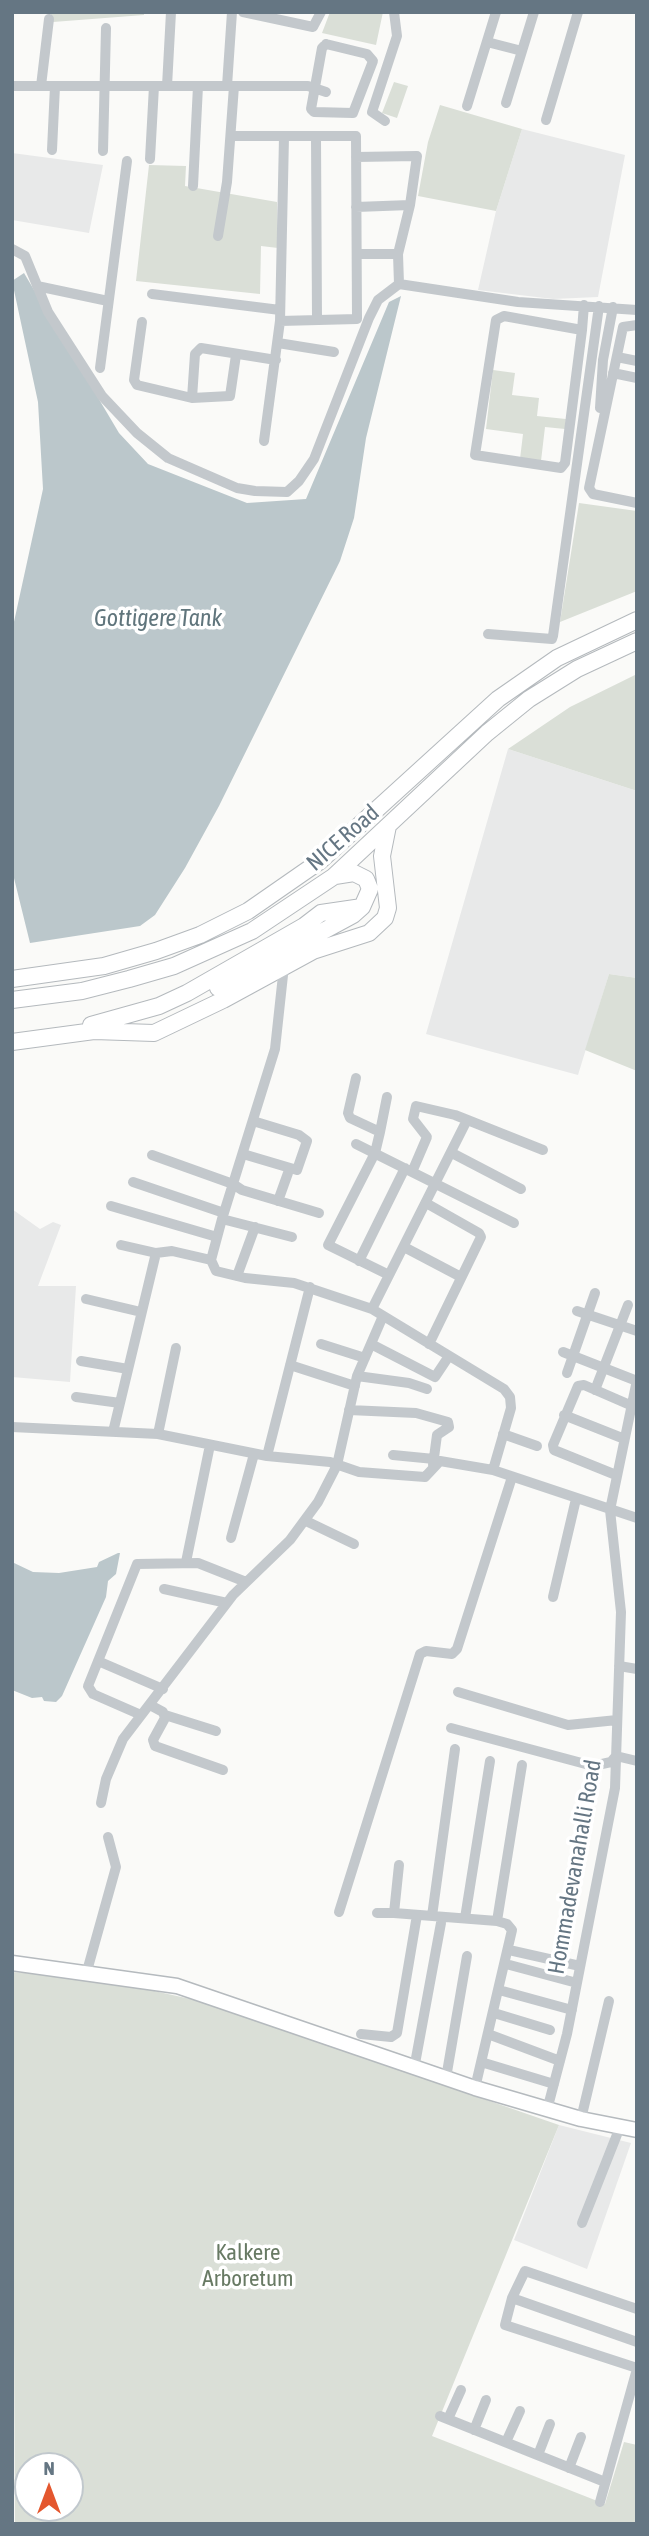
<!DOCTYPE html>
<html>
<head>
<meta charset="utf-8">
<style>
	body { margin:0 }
	#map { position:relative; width:649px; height:2536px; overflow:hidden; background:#fafaf8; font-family:"Asap Condensed",sans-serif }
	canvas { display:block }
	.frame { position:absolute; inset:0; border:14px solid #657683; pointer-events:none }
	.north { position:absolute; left:14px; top:2452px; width:70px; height:70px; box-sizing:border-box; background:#fff; border:2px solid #c1c8cd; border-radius:50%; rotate:0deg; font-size:19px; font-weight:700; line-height:28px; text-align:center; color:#657683 }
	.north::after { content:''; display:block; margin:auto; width:24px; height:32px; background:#e4572e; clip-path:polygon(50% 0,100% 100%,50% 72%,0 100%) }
</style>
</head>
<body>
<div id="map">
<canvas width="649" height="2536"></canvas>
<div class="frame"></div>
<div class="north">N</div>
</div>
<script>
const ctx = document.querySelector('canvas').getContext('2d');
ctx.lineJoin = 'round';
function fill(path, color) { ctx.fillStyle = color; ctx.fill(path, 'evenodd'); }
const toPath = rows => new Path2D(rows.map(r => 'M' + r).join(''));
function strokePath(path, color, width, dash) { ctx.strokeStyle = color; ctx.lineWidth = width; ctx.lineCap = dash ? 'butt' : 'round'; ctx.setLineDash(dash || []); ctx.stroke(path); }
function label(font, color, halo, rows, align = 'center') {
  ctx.font = font + ' "Asap Condensed",sans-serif'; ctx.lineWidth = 7; ctx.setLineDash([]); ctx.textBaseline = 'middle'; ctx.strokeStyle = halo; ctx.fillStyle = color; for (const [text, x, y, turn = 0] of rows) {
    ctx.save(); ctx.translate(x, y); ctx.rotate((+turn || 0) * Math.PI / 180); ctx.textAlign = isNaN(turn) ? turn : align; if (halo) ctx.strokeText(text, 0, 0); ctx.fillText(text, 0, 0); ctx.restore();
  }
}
fill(toPath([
	[522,129,625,155,598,297,553,299,478,290,496,211],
	[12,153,103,165,89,233,12,220],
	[508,749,637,791,637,978,609,974,578,1075,426,1034],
	[12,1209,40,1229,53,1222,61,1225,38,1286,76,1286,70,1382,12,1377],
	[559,2125,631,2143,587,2269,514,2240]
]), '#e8e9e9');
fill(toPath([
	[50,12,144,12,144,15,53,22],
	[330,12,383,12,376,45,322,33],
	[394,82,408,86,397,118,382,113],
	[440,105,522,129,496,211,418,196,428,142],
	[149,165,186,166,185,186,277,202,278,248,261,246,260,294,136,281],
	[493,370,515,373,512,395,539,398,537,416,566,419,565,429,545,427,541,461,520,459,523,434,486,429],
	[579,503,637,511,637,591,560,622],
	[637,674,637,791,508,749,570,707],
	[609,974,637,978,637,1071,585,1050],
	[12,1972,100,1979,204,2002,559,2125,432,2436,605,2504,624,2442,637,2445,637,2524,15,2524],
	[28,2466,70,2466,70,2508,28,2508]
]), '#dadfd7');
fill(toPath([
	[24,273,119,433,148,464,247,503,306,499,389,302,401,296,366,438,354,518,340,561,219,806,185,868,155,915,140,926,30,943,12,870,12,631,43,489,38,402,12,281],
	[118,1553,120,1553,116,1574,108,1581,106,1597,62,1696,56,1702,44,1701,42,1697,32,1698,12,1690,12,1562,33,1572,59,1573,97,1567,99,1562]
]), '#bbc7cb');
const major = toPath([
	[12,1963,177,1986,475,2088,581,2119,637,2130]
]);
const highway = toPath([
	[12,979,104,966,156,951,200,935,248,911,320,861,498,699,557,658,637,620],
	[218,988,353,915,362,907,370,889,366,879,354,873,335,876],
	[12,1000,82,991,129,979,174,966,252,931,333,877,487,733,529,699,577,669,637,641],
	[91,1025,159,1006,187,993,304,926,321,913,362,907],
	[12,1042,94,1031,154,1033,223,1000,313,951,369,933,385,918,388,908,382,856,388,826]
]);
strokePath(major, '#b5babe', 17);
strokePath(highway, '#b4b9bd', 18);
strokePath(toPath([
	[243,12,313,27,321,12],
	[487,42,522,51],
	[326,44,367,54,373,61,353,113,314,112,311,109,322,48,326,44],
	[12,86,308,86,326,92],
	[41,86,49,19],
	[167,86,171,12],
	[227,86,232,12],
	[506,103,534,12],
	[467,106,496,12],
	[546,120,578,12],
	[385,121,372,112,397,36,394,12],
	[231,136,356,136,357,319,280,321],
	[316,137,317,320],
	[52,150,55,86],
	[103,151,106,28],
	[356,157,417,156,410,205,398,254,399,284],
	[150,159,154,86],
	[193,186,198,86],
	[356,207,410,205],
	[218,236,227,182,234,86],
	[12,249,25,256,48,312,102,396,137,433,168,458,237,488,255,491,287,492,299,481,314,459,369,318,378,300,399,284],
	[357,254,398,254],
	[399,284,518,302,637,310],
	[37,286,108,301],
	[152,294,280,310],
	[504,316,582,330,565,463,561,468,475,455,496,320,504,316],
	[142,322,134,380,137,385,192,398,195,354,201,348,276,360],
	[637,325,623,327,589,488,593,494,637,503],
	[582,330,584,305],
	[278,343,334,352],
	[617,357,637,361],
	[100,368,127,161],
	[613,373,637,378],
	[192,398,230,396,236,355],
	[600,408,603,360,613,307],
	[264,441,280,321,284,137],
	[488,634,552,639,553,636,599,306],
	[284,966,275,1049,222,1219,211,1260,216,1271,245,1278,294,1283,372,1309,504,1389,510,1397,511,1408,493,1470,637,1518],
	[356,1078,348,1113,350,1118,380,1132,375,1153,328,1245,389,1275],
	[380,1132,387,1097],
	[356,1144,514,1223],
	[452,1153,521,1189],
	[243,1154,297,1170,307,1141,299,1135,253,1121],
	[152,1155,233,1184,242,1190,319,1213],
	[412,1172,427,1137,413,1119,416,1106,455,1115,543,1150],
	[133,1182,224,1213],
	[278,1201,288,1173],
	[426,1203,479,1233,481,1237,429,1344],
	[111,1206,217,1237],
	[222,1219,292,1237],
	[121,1245,156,1253,172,1251,211,1260],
	[404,1247,461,1277],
	[359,1261,405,1168],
	[237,1276,255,1227],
	[86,1299,141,1312],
	[372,1309,467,1120],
	[577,1311,637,1331],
	[321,1344,365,1358],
	[371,1344,435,1377,449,1356],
	[563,1352,637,1381],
	[81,1361,128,1369],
	[290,1365,355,1386],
	[567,1373,595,1293],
	[357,1376,409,1383,427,1389],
	[595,1390,628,1305],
	[76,1397,120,1403],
	[349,1410,416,1413,448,1422,449,1427,437,1435,433,1465],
	[564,1415,622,1438],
	[12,1427,158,1434,267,1456,310,1287],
	[113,1432,156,1253],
	[158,1434,176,1348],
	[503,1434,537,1446],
	[393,1455,434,1459],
	[267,1456,330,1462,359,1472,425,1477,440,1461,493,1470],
	[616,1475,554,1450,553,1445,578,1386,584,1385,630,1405],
	[306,1521,354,1544],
	[231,1538,254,1454],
	[186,1562,210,1445],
	[164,1589,227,1603],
	[553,1597,576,1499],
	[98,1661,163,1689],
	[619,1666,637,1669],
	[458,1692,568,1725,617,1720],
	[150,1705,163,1712,165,1718,153,1740,155,1746,223,1770],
	[141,1715,93,1694,88,1686,137,1564,198,1563,246,1582],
	[165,1715,216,1731],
	[451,1728,593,1766,611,1762,616,1756,637,1761],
	[101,1803,106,1779,123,1739,233,1595,290,1540,318,1502,337,1465,357,1376,383,1316],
	[399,1865,394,1913,497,1921,507,1924,512,1930,475,2088],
	[339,1912,420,1654,426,1651,452,1654,457,1649,512,1477],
	[377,1913,394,1913],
	[432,1916,455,1749],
	[465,1918,490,1761],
	[497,1921,522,1765],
	[509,1950,580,1966],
	[506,1964,577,1983],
	[87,1971,116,1867,108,1837],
	[499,1990,572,2010],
	[494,2013,550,2030],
	[361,2034,391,2037,397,2033,417,1915],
	[488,2034,560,2061],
	[481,2062,554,2084],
	[414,2069,441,1923],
	[446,2078,467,1956],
	[547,2110,567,2034,615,1788,621,1612,610,1510,637,1380],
	[581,2119,609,2001],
	[582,2223,620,2127],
	[512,2298,637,2342],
	[637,2309,525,2271,512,2298,505,2325,637,2368],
	[440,2416,605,2482],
	[448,2419,461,2390],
	[474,2430,486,2400],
	[506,2442,520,2411],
	[538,2455,550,2424],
	[569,2468,581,2437],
	[600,2502,637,2369]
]), '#c3c8cc', 10);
strokePath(major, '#fff', 14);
strokePath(highway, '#fff', 16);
label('23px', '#657683', '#fff', [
	["NICE Road",343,838,-41],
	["Hommadevanahalli Road",575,1867,-80]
]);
label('23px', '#687a64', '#fff', [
	["Kalkere",248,2253],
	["Arboretum",248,2279]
]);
label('italic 24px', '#60757c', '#fff', [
	["Gottigere Tank",158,618]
]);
</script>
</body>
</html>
